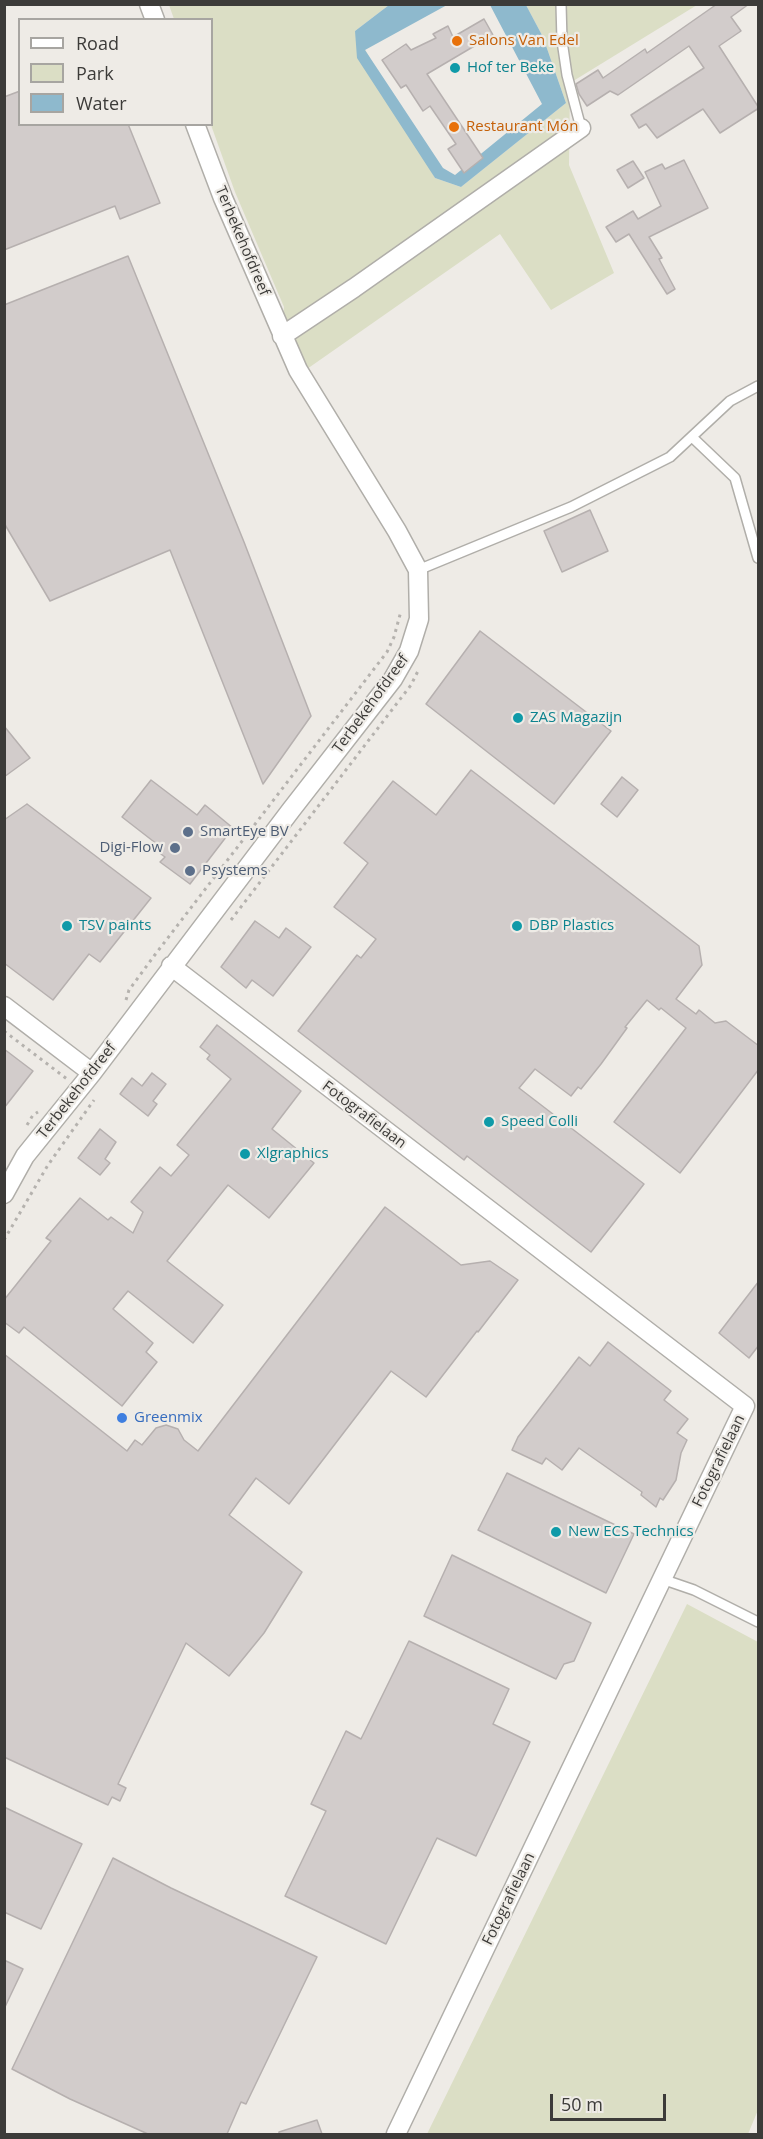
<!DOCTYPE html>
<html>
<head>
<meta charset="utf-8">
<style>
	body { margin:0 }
	#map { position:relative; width:763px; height:2139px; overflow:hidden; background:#eeebe6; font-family:"Open Sans",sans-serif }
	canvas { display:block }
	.frame { position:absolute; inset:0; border:6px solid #3c3b39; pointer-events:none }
	.legend { position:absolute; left:18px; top:18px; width:195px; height:108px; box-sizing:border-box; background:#eeebe6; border:2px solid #a7a5a1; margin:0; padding:8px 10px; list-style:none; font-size:18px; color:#3c3b39 }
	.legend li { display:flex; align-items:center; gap:12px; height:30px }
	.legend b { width:30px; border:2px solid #a7a5a1 }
	.scale { position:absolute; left:550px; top:2094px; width:116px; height:27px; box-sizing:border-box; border:3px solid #3c3b39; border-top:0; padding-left:8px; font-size:18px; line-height:21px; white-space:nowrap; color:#3c3b39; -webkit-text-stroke:4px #eeebe6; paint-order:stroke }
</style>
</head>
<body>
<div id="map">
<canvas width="763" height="2139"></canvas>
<div class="frame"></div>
<ul class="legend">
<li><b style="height:8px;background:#fff"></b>Road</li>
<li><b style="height:16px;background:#dbdec5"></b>Park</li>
<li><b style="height:16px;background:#8eb9cd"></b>Water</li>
</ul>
<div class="scale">50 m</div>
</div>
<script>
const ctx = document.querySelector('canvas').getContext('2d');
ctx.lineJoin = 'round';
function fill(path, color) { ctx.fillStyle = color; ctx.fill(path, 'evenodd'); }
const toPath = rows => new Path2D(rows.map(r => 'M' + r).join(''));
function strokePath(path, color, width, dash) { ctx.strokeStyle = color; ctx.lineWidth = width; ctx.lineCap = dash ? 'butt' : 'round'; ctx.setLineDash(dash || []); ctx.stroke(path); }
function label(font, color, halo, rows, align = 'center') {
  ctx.font = font + ' "Open Sans",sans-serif'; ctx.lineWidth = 4.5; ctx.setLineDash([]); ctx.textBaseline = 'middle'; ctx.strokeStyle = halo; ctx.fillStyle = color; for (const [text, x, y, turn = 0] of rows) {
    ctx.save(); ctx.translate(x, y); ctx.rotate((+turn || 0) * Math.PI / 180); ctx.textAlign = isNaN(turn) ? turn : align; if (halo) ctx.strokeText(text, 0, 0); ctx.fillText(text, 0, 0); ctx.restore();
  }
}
fill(toPath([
	[169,5,389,5,355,31,435,178,461,187,566,103,543,37,526,5,697,5,570,83,569,165,614,273,551,310,500,234,307,369,282,336,284,307,235,192,211,125,212,20,174,19],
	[687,1604,758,1642,758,2110,748,2134,427,2134]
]), '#dbdec5');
fill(toPath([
	[389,5,447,5,365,50,443,168,455,175,542,104,490,5,526,5,543,37,566,103,461,187,435,178,357,58,355,31]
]), '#8eb9cd');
const building = toPath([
	[717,4,749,4,731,17,741,31,719,46,759,108,720,133,703,109,657,138,646,124,639,128,631,115,704,68,689,46,618,95,610,91,587,106,579,94,576,84,598,70,603,78,645,49,647,53,717,4],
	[484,19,493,35,427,74,483,158,464,173,448,149,456,144,430,106,423,111,406,85,401,88,382,60,406,44,411,50,436,38,433,34,448,26,453,37,484,19],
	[20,91,20,124,128,124,160,203,120,219,115,206,4,250,4,97,20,91],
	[684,160,708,208,649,237,662,258,659,259,675,289,667,294,629,234,616,242,606,227,633,211,638,219,661,206,645,172,662,164,665,169,684,160],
	[633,161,644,178,628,188,617,170,633,161],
	[128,256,244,542,311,716,263,784,170,550,50,601,4,523,4,305,128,256],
	[590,510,608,551,562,572,544,531,590,510],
	[480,631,611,731,554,804,426,704,480,631],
	[4,726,30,758,4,777,4,726],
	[471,770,699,946,702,965,676,999,696,1014,699,1010,715,1023,726,1021,759,1046,759,1069,680,1173,614,1122,686,1028,661,1008,659,1010,647,1000,625,1027,627,1028,601,1064,581,1089,578,1087,571,1096,535,1069,519,1088,644,1184,591,1252,467,1156,464,1160,298,1031,357,955,361,958,376,939,334,907,368,863,344,843,393,781,436,815,471,770],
	[622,777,638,790,617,817,601,804,622,777],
	[151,780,197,815,205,805,233,828,190,884,160,862,165,857,158,852,162,848,122,817,151,780],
	[27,804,151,898,100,962,89,954,53,1000,4,963,4,820,27,804],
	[255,921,279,938,286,928,311,947,273,996,252,980,246,988,221,967,255,921],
	[217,1025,301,1091,272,1129,314,1163,269,1218,228,1185,167,1261,223,1305,193,1343,128,1291,113,1309,153,1343,146,1352,157,1362,122,1406,24,1327,19,1333,4,1322,4,1300,51,1241,46,1238,80,1198,108,1220,111,1217,133,1233,143,1212,131,1202,160,1167,171,1176,189,1155,177,1145,231,1079,207,1059,210,1055,200,1047,217,1025],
	[4,1049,33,1071,4,1108,4,1049],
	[152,1073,166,1084,153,1101,157,1104,148,1116,120,1094,132,1078,142,1086,152,1073],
	[100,1129,116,1142,105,1159,110,1163,100,1175,78,1158,100,1129],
	[385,1207,461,1265,490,1261,518,1280,478,1332,477,1331,426,1397,391,1371,289,1504,256,1478,229,1515,302,1572,264,1633,229,1676,186,1643,118,1784,126,1788,120,1801,112,1797,108,1805,4,1757,4,1354,127,1451,135,1440,142,1445,156,1428,166,1425,178,1429,184,1440,198,1451,385,1207],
	[759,1281,759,1345,749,1358,719,1333,759,1281],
	[608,1342,671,1391,664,1400,688,1419,677,1433,687,1440,681,1453,676,1480,663,1500,660,1498,656,1507,641,1495,642,1492,579,1448,562,1470,546,1458,542,1464,512,1450,518,1437,579,1357,590,1366,608,1342],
	[507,1473,634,1534,606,1593,478,1530,507,1473],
	[452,1555,591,1623,574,1661,564,1664,556,1679,424,1616,452,1555],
	[409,1641,509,1689,493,1724,530,1742,476,1856,437,1838,386,1944,285,1896,326,1811,311,1804,346,1731,361,1739,409,1641],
	[4,1807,82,1844,41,1929,4,1912,4,1807],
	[113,1858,171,1888,317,1957,246,2104,241,2102,227,2134,148,2134,70,2099,12,2069,113,1858],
	[4,1960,23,1969,4,2009,4,1960],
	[317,2120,322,2134,279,2134,279,2132,317,2120]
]);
fill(building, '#d2cccb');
strokePath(building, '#b6b0af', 1.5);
const service = toPath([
	[561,4,562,41,567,75,581,128],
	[692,437,735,478,758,558],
	[418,570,571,507,670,457,730,401,758,386],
	[662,1579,694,1590,758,1622]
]);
const minor = toPath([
	[149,4,155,20],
	[282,336,354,288,581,128],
	[171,966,745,1406,396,2134],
	[4,1006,92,1073],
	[4,1194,25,1156,92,1073,291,810,393,679,409,651,419,619,418,570,397,531,298,370,223,198,195,124]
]);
strokePath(service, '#b0aea9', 12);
strokePath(minor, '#b0aea9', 21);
strokePath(toPath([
	[231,920,411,685,419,669],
	[126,1000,129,990,154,956,387,652,394,637,401,611],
	[4,1031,67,1079],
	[27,1125,33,1115,38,1112],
	[4,1240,48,1165,94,1100]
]), '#b5b2ae', 3, [3, 4.5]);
strokePath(service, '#fff', 9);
strokePath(minor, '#fff', 18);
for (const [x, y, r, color] of [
	[457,41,6,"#e8710a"],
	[455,68,6,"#0f9aa8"],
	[454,127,6,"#e8710a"],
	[518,718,6,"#0f9aa8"],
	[188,832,6,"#5c6f8a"],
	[175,848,6,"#5c6f8a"],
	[190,871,6,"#5c6f8a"],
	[67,926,6,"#0f9aa8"],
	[517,926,6,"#0f9aa8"],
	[489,1122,6,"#0f9aa8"],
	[245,1154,6,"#0f9aa8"],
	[122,1418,6,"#3f7fe0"],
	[556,1532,6,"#0f9aa8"]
]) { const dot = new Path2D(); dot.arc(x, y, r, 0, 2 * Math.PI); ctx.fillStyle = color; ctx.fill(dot); strokePath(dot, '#eeebe6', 2); }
label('15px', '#c56008', '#eeebe6', [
	["Salons Van Edel",469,41],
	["Restaurant Món",466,127]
], 'left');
label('15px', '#0d838f', '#eeebe6', [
	["Hof ter Beke",467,68],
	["ZAS Magazijn",530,718],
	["TSV paints",79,926],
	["DBP Plastics",529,926],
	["Speed Colli",501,1122],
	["Xlgraphics",257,1154],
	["New ECS Technics",568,1532]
], 'left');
label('15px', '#3c3b39', '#eeebe6', [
	["Terbekehofdreef",242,241,67],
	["Terbekehofdreef",371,704,-54],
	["Terbekehofdreef",77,1091,-52],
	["Fotografielaan",364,1115,37],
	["Fotografielaan",719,1461,-64],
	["Fotografielaan",509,1899,-64]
]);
label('15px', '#4e5e75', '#eeebe6', [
	["SmartEye BV",200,832],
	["Digi-Flow",163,848,"right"],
	["Psystems",202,871]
], 'left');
label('15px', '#366cbe', '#eeebe6', [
	["Greenmix",134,1418]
], 'left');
</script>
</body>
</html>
